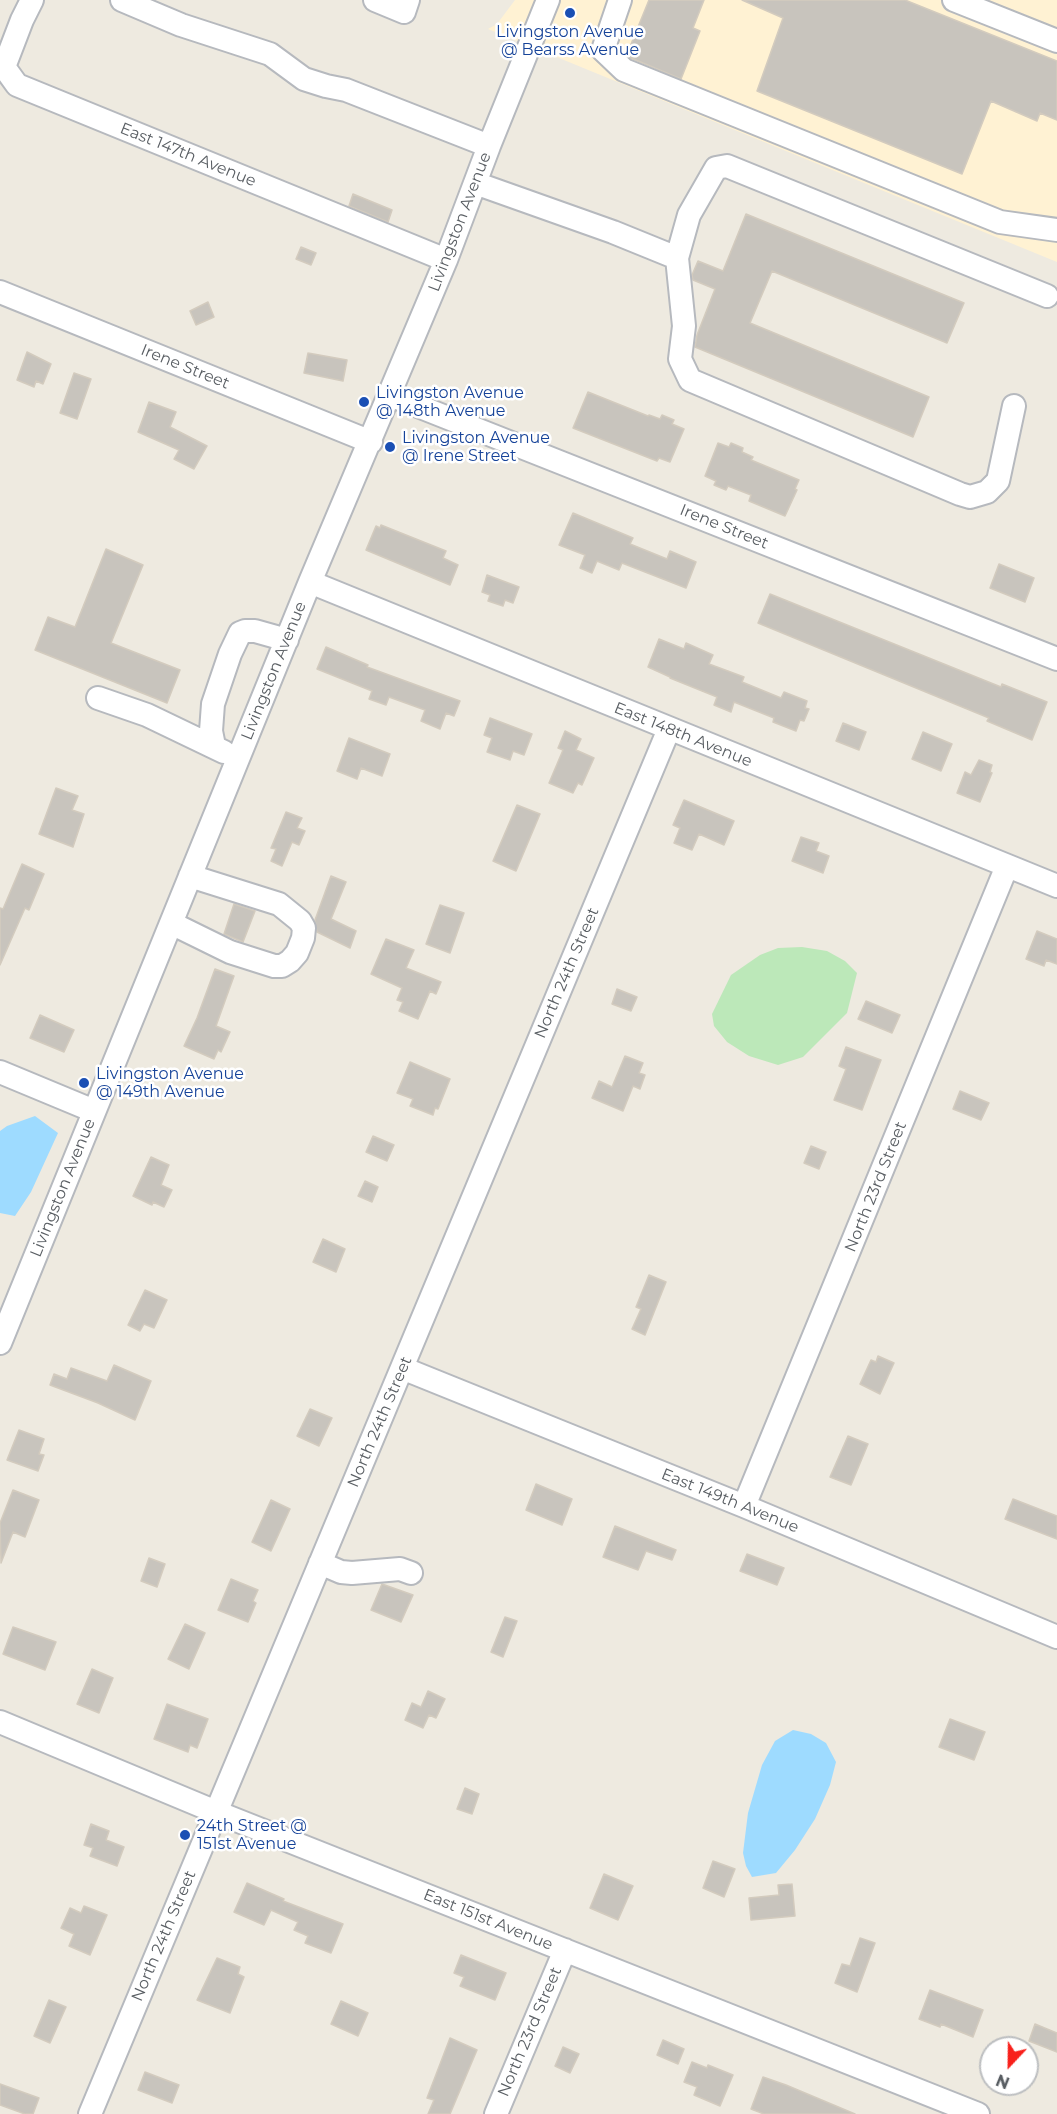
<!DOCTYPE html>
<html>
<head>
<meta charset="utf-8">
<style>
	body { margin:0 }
	#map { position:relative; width:1057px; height:2114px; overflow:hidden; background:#eeeae0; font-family:Montserrat,sans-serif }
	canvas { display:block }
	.north { position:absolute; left:979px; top:2036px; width:60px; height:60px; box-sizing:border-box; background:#fff; border:2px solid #bdbfc1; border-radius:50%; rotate:202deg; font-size:16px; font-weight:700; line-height:24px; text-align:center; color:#595e63 }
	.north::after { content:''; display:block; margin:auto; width:21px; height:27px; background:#f8201b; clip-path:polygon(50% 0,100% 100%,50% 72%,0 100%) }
</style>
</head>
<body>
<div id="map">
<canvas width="1057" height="2114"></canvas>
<div class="north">N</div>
</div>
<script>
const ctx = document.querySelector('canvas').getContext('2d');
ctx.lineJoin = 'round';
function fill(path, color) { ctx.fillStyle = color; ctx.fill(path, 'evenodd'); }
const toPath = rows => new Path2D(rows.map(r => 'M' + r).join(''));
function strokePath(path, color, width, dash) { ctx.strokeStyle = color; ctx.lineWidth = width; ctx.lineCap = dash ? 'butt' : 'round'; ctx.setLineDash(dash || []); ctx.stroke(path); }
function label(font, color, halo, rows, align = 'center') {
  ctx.font = font + ' Montserrat,sans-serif'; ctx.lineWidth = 5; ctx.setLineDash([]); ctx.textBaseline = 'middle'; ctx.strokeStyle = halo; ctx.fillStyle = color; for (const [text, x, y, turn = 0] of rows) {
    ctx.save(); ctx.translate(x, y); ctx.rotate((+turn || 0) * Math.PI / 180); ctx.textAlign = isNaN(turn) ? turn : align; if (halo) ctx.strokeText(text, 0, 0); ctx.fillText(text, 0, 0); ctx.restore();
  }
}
fill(toPath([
	[515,0,539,0,522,43,488,29,497,24],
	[557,0,1057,0,1057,262,537,49]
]), '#fff2d3');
fill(toPath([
	[802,947,827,951,845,961,857,973,847,1013,803,1057,778,1065,749,1056,727,1042,714,1026,712,1014,731,975,760,955,778,948]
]), '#bce8b9');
fill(toPath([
	[35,1116,58,1133,31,1192,15,1216,0,1213,0,1131,7,1126],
	[793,1730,811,1734,826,1743,836,1762,830,1785,815,1819,795,1850,776,1873,752,1877,746,1866,743,1853,748,1813,762,1765,775,1741]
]), '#9edbff');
const building = toPath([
	[649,0,704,0,693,28,700,31,681,79,631,58,627,54,649,0],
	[742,0,905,0,1057,61,1057,120,1040,113,1037,121,991,101,962,174,757,91,783,18,742,0],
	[353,194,392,210,388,222,349,206,353,194],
	[746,214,964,303,947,343,772,271,750,323,929,397,913,437,695,347,697,335,715,289,693,280,692,275,698,261,723,271,746,214],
	[301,247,316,253,311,265,296,259,301,247],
	[208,302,214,317,196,325,190,311,208,302],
	[27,352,51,364,43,384,36,381,34,387,17,380,27,352],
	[308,353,347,360,343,381,304,373,308,353],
	[74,373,91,379,77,419,60,413,74,373],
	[588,392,648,416,649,415,660,419,662,415,674,420,672,424,684,429,670,462,659,458,657,461,573,428,588,392],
	[149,402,176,412,170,427,207,446,194,469,174,459,179,450,138,432,149,402],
	[718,443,729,447,731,443,743,448,742,452,753,457,751,460,799,480,795,489,797,490,785,516,749,501,751,495,728,486,726,490,714,485,716,481,705,476,718,443],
	[573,513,633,538,630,544,667,559,670,551,696,562,686,588,622,563,619,570,597,561,592,573,580,568,585,555,559,545,573,513],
	[381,525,446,551,443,558,458,565,450,585,366,550,376,526,380,528,381,525],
	[106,549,143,565,111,643,180,670,167,703,35,650,48,617,75,627,106,549],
	[999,564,1034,578,1025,602,990,588,999,564],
	[487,575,519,587,513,603,505,600,503,606,488,601,490,595,482,592,487,575],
	[770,594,1001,687,1002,684,1047,702,1032,740,987,721,989,718,758,623,770,594],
	[659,639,684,649,686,643,713,655,709,664,744,677,742,682,781,698,784,692,807,701,805,708,809,709,804,721,800,720,796,731,773,722,774,718,734,702,731,712,714,705,717,697,670,678,670,677,648,667,659,639],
	[326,647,368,665,367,667,460,701,454,716,446,713,440,729,421,721,425,710,389,697,386,705,369,699,372,691,317,669,326,647],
	[490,718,532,734,524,755,513,751,510,760,487,752,492,738,484,735,490,718],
	[843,723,866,732,859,750,836,741,843,723],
	[565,731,581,739,576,750,594,758,582,785,578,783,573,793,549,783,563,750,558,748,565,731],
	[923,732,952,744,941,771,912,759,923,732],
	[349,738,390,754,382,776,361,768,357,779,337,771,349,738],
	[979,760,992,765,990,772,992,773,980,802,957,793,965,772,971,775,979,760],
	[56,788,78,796,72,810,84,814,73,847,39,834,56,788],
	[684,800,734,821,724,845,699,834,692,850,674,843,680,828,673,825,684,800],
	[517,805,540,814,516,871,493,861,517,805],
	[286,812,302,818,297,828,305,831,299,845,292,842,282,866,271,861,276,849,271,848,286,812],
	[801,837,819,843,816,851,829,856,823,873,792,861,801,837],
	[22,864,44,874,29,910,25,908,0,965,0,908,3,909,22,864],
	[331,876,346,882,331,919,356,931,350,948,317,932,315,920,331,876],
	[234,904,255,911,243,942,224,934,234,904],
	[440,905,464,913,450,953,426,944,440,905],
	[1037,931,1057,939,1057,964,1046,960,1044,966,1026,959,1037,931],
	[386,939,414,950,406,968,441,982,436,994,430,991,418,1019,399,1011,403,1002,397,1000,402,988,371,974,386,939],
	[215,969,234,976,216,1026,230,1032,221,1052,218,1050,214,1059,184,1046,197,1018,215,969],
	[617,989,637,997,631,1011,612,1004,617,989],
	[866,1001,900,1015,892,1033,858,1019,866,1001],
	[40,1015,74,1030,64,1052,30,1038,40,1015],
	[846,1047,881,1060,862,1110,834,1100,846,1069,839,1066,846,1047],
	[625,1056,643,1063,639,1073,645,1075,640,1089,633,1086,623,1111,592,1098,599,1081,612,1087,625,1056],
	[410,1062,450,1079,438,1109,435,1108,433,1115,410,1106,413,1099,397,1093,410,1062],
	[960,1091,989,1103,981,1120,953,1109,960,1091],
	[373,1136,394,1145,387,1161,366,1152,373,1136],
	[811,1146,826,1152,819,1169,804,1163,811,1146],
	[151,1157,169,1165,161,1185,172,1190,164,1207,153,1202,152,1205,133,1196,151,1157],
	[365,1181,378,1187,372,1202,358,1196,365,1181],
	[323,1239,345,1249,336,1272,313,1262,323,1239],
	[649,1275,666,1282,645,1335,632,1329,641,1309,636,1307,649,1275],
	[145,1290,167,1300,154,1328,144,1324,140,1331,128,1325,145,1290],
	[878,1356,894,1363,880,1394,860,1384,871,1360,876,1362,878,1356],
	[114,1365,151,1381,135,1420,98,1403,50,1385,54,1374,67,1379,71,1368,107,1381,114,1365],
	[310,1409,332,1418,319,1446,297,1436,310,1409],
	[19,1430,44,1439,39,1454,44,1455,38,1471,7,1460,19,1430],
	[848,1436,868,1444,851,1485,830,1477,848,1436],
	[536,1484,572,1499,562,1525,526,1510,536,1484],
	[13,1490,39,1500,25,1537,13,1532,1,1563,0,1523,13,1490],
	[1013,1499,1057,1516,1057,1539,1005,1519,1013,1499],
	[271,1500,290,1509,271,1551,252,1542,271,1500],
	[615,1526,676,1550,672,1560,646,1551,638,1570,603,1557,615,1526],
	[747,1554,784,1568,777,1585,740,1571,747,1554],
	[149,1558,165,1564,157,1587,141,1581,149,1558],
	[231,1579,258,1590,253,1601,256,1603,248,1622,218,1610,231,1579],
	[382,1584,413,1595,401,1622,371,1610,382,1584],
	[505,1617,517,1621,503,1657,491,1652,505,1617],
	[185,1624,205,1633,189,1669,168,1659,185,1624],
	[13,1627,56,1642,45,1670,3,1654,13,1627],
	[92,1669,113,1678,99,1713,77,1704,92,1669],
	[428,1691,445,1699,436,1718,429,1715,423,1728,405,1720,412,1703,421,1707,428,1691],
	[167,1704,208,1719,197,1748,190,1745,188,1752,154,1739,167,1704],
	[950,1719,985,1732,974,1760,939,1747,950,1719],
	[465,1788,479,1794,472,1814,457,1809,465,1788],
	[91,1824,109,1831,106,1840,124,1847,117,1866,90,1856,93,1848,84,1845,91,1824],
	[713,1861,735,1869,724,1897,703,1888,713,1861],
	[604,1874,633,1886,618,1920,590,1908,604,1874],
	[247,1883,284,1899,283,1901,343,1924,331,1953,305,1943,308,1936,294,1930,298,1922,271,1910,264,1925,234,1912,247,1883],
	[792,1884,795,1916,751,1920,749,1898,779,1895,778,1885,792,1884],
	[84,1906,107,1915,90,1955,69,1946,74,1934,61,1928,70,1908,81,1913,84,1906],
	[860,1938,875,1943,857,1992,835,1983,842,1964,850,1966,860,1938],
	[461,1955,506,1973,495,2000,460,1986,464,1977,454,1973,461,1955],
	[217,1958,240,1967,238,1974,244,1977,230,2013,197,2000,217,1958],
	[930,1990,983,2010,973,2037,941,2024,940,2027,919,2019,930,1990],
	[49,2000,66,2007,50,2043,34,2036,49,2000],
	[341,2001,368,2013,358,2036,331,2024,341,2001],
	[1035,2024,1057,2033,1057,2052,1029,2041,1035,2024],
	[450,2038,477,2050,450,2114,428,2114,434,2100,427,2098,450,2038],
	[663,2040,684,2049,678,2064,657,2055,663,2040],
	[563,2047,579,2054,570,2073,555,2066,563,2047],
	[692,2062,707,2068,708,2065,733,2075,720,2106,694,2095,697,2087,684,2082,692,2062],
	[145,2072,179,2085,172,2103,138,2090,145,2072],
	[763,2077,786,2085,855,2114,764,2114,751,2109,763,2077],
	[0,2084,39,2098,33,2114,25,2114,0,2105,0,2084]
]);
fill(building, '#c8c4bd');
strokePath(building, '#d3cbbe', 1.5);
const minor = toPath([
	[32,0,22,20,4,67,17,85,446,260],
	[122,0,181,25,270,54,304,79,326,86,346,90,489,146],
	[375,0,404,12,408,0],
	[620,0,603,50,624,70,1000,222,1057,230],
	[954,0,1057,41],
	[475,183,613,232,677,258,684,326,680,359,690,380,960,494,970,497,987,492,998,481,1014,406],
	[677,258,689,215,716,168,727,166,1047,296],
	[0,292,371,442],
	[390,395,1057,659],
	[310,582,1057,886],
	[98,698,147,715,224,752],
	[214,746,211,731,213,704,230,654,240,633,245,631,255,631,287,640],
	[171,923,230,952,274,966,282,966,290,961,297,953,303,938,304,928,300,921,279,904,190,876],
	[0,1072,94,1111],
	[0,1343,310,582,446,260,489,146,548,0],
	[402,1368,744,1506,1057,1637],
	[744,1506,1007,866],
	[320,1563,341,1572,352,1573,400,1569,411,1573],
	[0,1722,216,1812,978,2114],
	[90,2114,669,729],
	[496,2114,565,1950]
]);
strokePath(minor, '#b6b9be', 26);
strokePath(minor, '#fff', 22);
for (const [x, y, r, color] of [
	[570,13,6,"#1a4fb4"],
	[364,402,6,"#1a4fb4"],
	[390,447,6,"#1a4fb4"],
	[84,1083,6,"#1a4fb4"],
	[185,1835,6,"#1a4fb4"]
]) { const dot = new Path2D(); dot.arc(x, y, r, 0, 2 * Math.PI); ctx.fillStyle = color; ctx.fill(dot); strokePath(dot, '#fff', 2); }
label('16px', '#164399', '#fff', [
	["Livingston Avenue",570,32,"center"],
	["@ Bearss Avenue",570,50,"center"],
	["Livingston Avenue",376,393],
	["@ 148th Avenue",376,411],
	["Livingston Avenue",402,438],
	["@ Irene Street",402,456],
	["Livingston Avenue",96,1074],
	["@ 149th Avenue",96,1092],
	["24th Street @",197,1826],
	["151st Avenue",197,1844]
], 'left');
label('16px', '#595e63', '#fff', [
	["East 147th Avenue",188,155,22],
	["Livingston Avenue",460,222,-69],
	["Irene Street",185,367,22],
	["Irene Street",724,527,22],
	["Livingston Avenue",274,671,-68],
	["East 148th Avenue",683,735,22],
	["North 24th Street",567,973,-67],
	["North 23rd Street",876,1187,-68],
	["Livingston Avenue",63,1188,-68],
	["North 24th Street",380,1422,-67],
	["East 149th Avenue",730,1501,22],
	["East 151st Avenue",488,1920,22],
	["North 24th Street",164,1936,-67],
	["North 23rd Street",530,2032,-67]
]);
</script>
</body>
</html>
